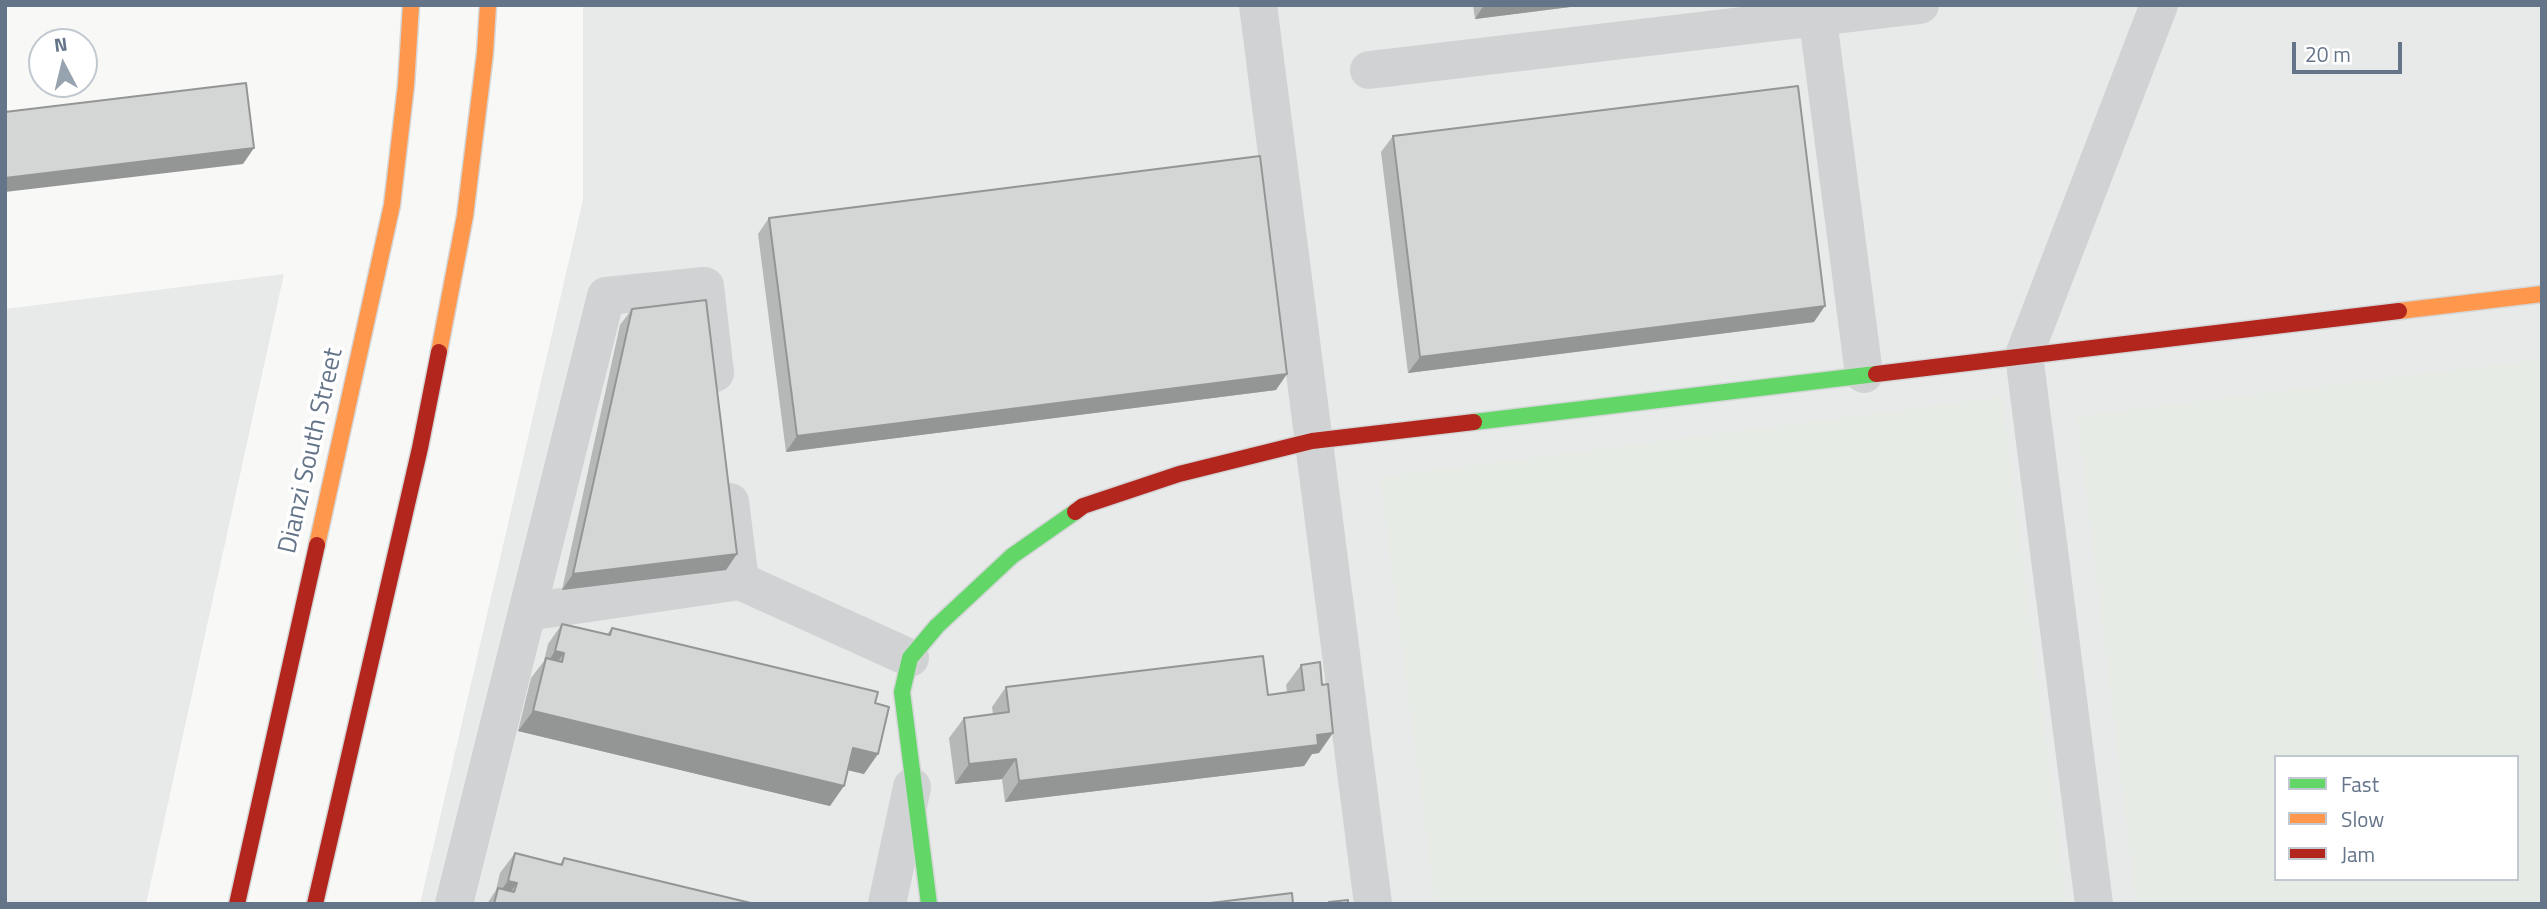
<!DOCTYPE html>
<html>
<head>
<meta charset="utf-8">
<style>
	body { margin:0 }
	#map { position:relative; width:2547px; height:909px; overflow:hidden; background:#f8f8f7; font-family:"Titillium Web",sans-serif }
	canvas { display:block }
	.frame { position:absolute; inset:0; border:7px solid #657589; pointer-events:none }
	.legend { position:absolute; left:2274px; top:755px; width:245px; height:126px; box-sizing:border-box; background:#fff; border:2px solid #c1c8d0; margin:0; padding:9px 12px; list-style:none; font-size:21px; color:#657589 }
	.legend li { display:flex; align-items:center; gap:14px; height:35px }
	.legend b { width:35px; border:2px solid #c1c8d0 }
	.north { position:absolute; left:28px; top:28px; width:70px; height:70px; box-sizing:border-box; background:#fff; border:2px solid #c1c8d0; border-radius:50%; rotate:353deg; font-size:19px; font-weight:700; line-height:28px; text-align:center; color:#657589 }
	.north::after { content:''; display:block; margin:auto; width:24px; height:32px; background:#98a3b0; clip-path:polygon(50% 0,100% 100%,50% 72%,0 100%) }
	.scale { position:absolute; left:2292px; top:42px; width:110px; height:32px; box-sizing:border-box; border:4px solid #657589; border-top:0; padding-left:9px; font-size:21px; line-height:24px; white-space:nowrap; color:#657589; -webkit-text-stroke:5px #fff; paint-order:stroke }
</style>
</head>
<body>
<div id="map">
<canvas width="2547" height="909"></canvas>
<div class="frame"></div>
<ul class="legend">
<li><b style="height:9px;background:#63d668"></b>Fast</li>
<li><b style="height:9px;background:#ff974d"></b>Slow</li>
<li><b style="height:9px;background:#b3261e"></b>Jam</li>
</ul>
<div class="north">N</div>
<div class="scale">20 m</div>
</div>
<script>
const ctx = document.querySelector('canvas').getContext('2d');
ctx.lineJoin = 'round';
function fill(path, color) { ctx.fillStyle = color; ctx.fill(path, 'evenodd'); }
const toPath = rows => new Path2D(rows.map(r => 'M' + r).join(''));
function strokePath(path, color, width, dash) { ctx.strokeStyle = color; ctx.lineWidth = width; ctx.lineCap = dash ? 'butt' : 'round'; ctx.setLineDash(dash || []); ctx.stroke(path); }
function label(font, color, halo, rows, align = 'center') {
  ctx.font = font + ' "Titillium Web",sans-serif'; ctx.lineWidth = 7; ctx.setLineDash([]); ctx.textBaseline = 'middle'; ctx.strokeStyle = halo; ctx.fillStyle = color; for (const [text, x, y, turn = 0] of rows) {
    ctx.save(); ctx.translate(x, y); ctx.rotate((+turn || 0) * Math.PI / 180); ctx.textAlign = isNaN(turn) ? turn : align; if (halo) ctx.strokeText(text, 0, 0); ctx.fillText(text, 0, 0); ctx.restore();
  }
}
fill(toPath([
	[583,5,2542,5,2542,904,420,904,583,200],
	[2276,757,2517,757,2517,879,2276,879],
	[284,274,146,904,5,904,5,309]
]), '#e8e9e9');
fill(toPath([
	[2542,359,2542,904,2136,904,2077,416],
	[2276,757,2517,757,2517,879,2276,879],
	[2002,397,2067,904,1435,904,1380,477]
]), '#e7ebe5');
const fast = toPath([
	[1474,422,1876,374],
	[929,904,902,692,910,658,937,626,1012,556,1075,512]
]);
const slow = toPath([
	[2399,311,2542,294],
	[439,352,465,216,485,53,488,5],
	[317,545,392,205,406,85,411,5]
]);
const jam = toPath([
	[1876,374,2399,311],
	[1075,512,1083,506,1179,474,1312,441,1474,422],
	[237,904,317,545],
	[315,904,420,448,439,352]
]);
strokePath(fast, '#d4d6d7', 19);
strokePath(slow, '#d4d6d7', 19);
strokePath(jam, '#d4d6d7', 19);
strokePath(toPath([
	[1258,5,1373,904],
	[1816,5,1864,374],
	[1369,70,1920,5],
	[740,581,910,658],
	[527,612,740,581,730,502],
	[454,904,606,296,705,286,715,373],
	[887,904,912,787],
	[2094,904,2024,355,2159,5]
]), '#d1d2d3', 38);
strokePath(fast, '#63d668', 16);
strokePath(slow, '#ff974d', 16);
strokePath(jam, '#b3261e', 16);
fill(toPath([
	[1473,5,1586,5,1475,19],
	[1393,136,1814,322,1408,373,1381,152],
	[769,218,1276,390,786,452,758,234],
	[632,309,726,570,562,590,620,325],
	[562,624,607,634,612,628,875,703,864,774,847,770,830,806,518,731,531,678,544,661,548,644],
	[1301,665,1319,753,1312,754,1304,766,1005,802,1002,779,955,784,949,738,964,718,993,714,992,707,1006,687,1268,695,1287,692,1286,685],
	[515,853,560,864,564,858,755,904,487,904,496,890,500,873]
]), '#b6b7b7');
fill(toPath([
	[1484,5,1586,5,1475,19],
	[254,148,243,164,5,192,5,178],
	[1825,306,1814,322,1408,373,1420,357],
	[1287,374,1276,390,786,452,797,436],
	[737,554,726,570,562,590,573,574],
	[555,651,564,653,550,673,543,669],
	[533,711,844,786,830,806,518,731],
	[1333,733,1319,753,1312,754,1304,766,1005,802,1019,781],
	[853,748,878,754,864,774,839,768],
	[1016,759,1002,779,955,784,969,764],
	[508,881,517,883,503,903,495,898]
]), '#949595');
const building = toPath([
	[246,83,254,148,5,178,5,112,246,83],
	[1798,86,1825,306,1420,357,1393,136,1798,86],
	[1260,156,1287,374,797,436,769,218,1260,156],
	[706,300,737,554,573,574,632,309,706,300],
	[562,624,610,635,612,628,878,692,875,703,889,707,878,754,853,748,844,786,533,711,546,658,562,662,564,653,555,651,562,624],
	[1263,656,1268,695,1304,690,1301,665,1320,662,1322,685,1328,684,1333,733,1317,735,1318,745,1019,781,1016,759,969,764,964,718,1009,712,1006,687,1263,656],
	[515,853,562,865,564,858,755,904,494,904,498,888,514,892,517,883,508,881,515,853],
	[1292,893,1293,904,1202,904,1292,893],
	[1348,900,1348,904,1329,904,1329,902,1348,900]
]);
fill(building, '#d4d5d5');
strokePath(building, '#949595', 2);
label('26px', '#657589', '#fff', [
	["Dianzi South Street",312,451,-77]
]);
</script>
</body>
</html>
